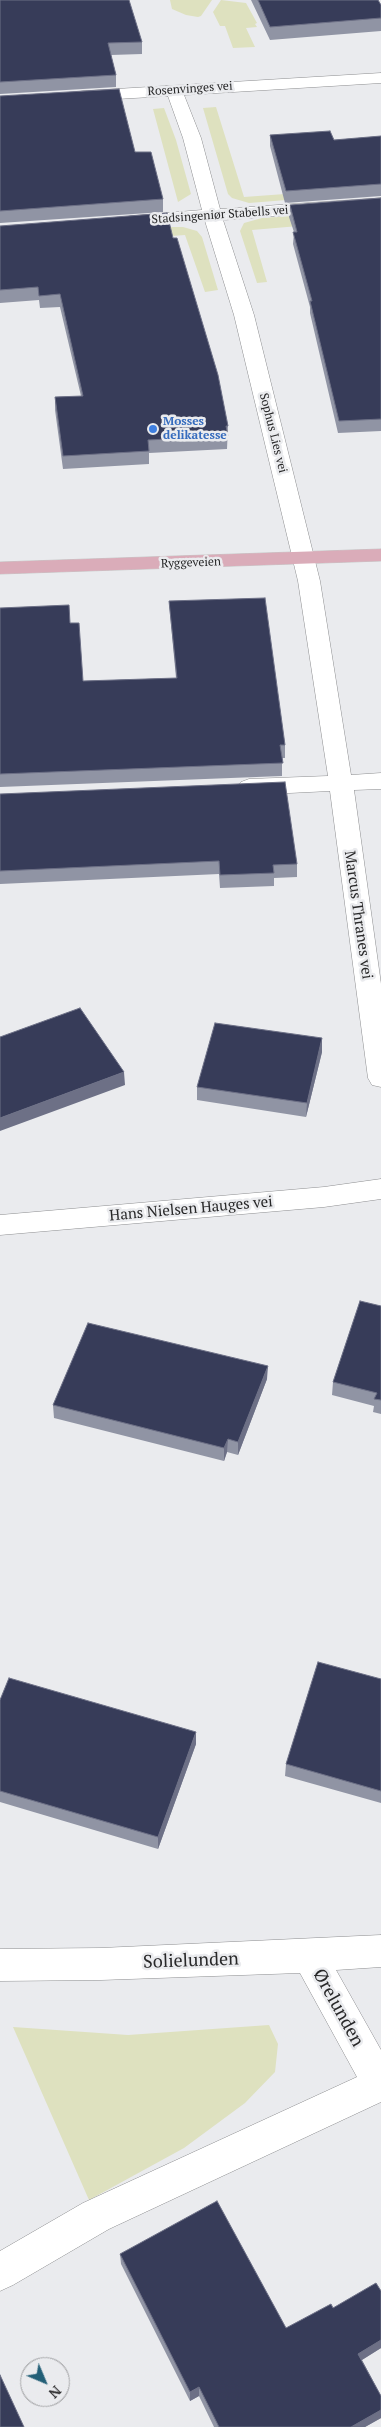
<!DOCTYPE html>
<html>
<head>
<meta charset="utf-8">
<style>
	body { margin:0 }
	#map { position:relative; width:381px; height:2427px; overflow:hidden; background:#eaebee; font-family:"PT Serif",serif }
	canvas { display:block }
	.north { position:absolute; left:20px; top:2357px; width:50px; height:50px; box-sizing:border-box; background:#eaebee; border:1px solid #9c9d9f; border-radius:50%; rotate:135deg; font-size:14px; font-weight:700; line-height:20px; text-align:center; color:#282829 }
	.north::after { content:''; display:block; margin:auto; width:18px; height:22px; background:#235f77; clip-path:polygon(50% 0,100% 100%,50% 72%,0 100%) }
</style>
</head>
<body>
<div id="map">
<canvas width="381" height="2427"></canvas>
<div class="north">N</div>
</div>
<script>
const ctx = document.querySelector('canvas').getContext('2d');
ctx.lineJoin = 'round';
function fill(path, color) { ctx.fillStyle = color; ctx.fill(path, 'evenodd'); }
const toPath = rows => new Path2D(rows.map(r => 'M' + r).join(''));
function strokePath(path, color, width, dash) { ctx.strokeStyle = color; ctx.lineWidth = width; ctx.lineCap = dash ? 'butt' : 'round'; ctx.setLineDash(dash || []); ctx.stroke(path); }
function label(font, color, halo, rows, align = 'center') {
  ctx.font = font + ' "PT Serif",serif'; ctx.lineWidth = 5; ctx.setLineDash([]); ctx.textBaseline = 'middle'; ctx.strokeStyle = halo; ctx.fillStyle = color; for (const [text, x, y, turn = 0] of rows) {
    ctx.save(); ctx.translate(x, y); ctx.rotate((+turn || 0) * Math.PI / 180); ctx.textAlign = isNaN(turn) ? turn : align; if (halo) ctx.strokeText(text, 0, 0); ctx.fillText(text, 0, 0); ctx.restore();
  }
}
fill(toPath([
	[170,0,212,0,201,16,198,17,186,15,172,9],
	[221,0,246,3,257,23,255,24,257,27,246,28,255,47,233,48,225,26,220,26,213,12],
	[216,107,244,197,326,191,324,197,249,203,232,198,228,194,203,108],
	[164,108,176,140,191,194,178,202,153,109],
	[292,216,381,219,252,230,267,282,257,283,240,231,244,223,262,218],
	[161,227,183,227,197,231,202,237,218,290,205,292,185,235,29,247],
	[269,2025,278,2044,275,2072,245,2103,184,2148,89,2200,13,2027,128,2035]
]), '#dee1bf');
const street = toPath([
	[381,73,381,83,184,95,201,138,220,209,381,198,381,208,223,220,254,315,320,581,351,775,381,773,381,789,354,790,381,984,381,1087,372,1085,368,1078,330,791,249,795,241,792,237,787,241,782,249,779,328,776,298,581,234,315,205,221,131,226,125,225,122,221,125,217,131,216,202,210,183,138,168,96,83,101,77,100,74,96,77,92,83,91,381,73],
	[381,1179,381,1199,324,1207,0,1235,0,1215,324,1187,381,1179],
	[381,1935,381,1967,336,1970,381,2050,381,2102,109,2229,13,2285,0,2291,0,2251,83,2203,357,2077,300,1973,101,1980,0,1981,0,1949,101,1948,381,1935]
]);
const primary = toPath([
	[381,549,381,561,0,574,0,562,381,549]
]);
strokePath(street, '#8d8e90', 1);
strokePath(primary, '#c7c7c7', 1);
fill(street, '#fff');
fill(primary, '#daacb9');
fill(toPath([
	[0,0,142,42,142,54,111,55,116,75,116,87,0,94],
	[251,0,378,0,381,5,381,31,270,40],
	[0,96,135,152,163,199,163,212,0,223],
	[270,135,334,140,381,136,381,196,285,203,270,146],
	[381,198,381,431,338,433,310,313,310,307,293,244,294,232,289,217,290,205],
	[0,226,173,238,228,426,227,449,149,453,149,464,63,469,55,410,55,397,81,396,60,307,40,308,39,300,0,303],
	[169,601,285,745,285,758,282,758,282,776,0,787,0,608,70,623,83,681,176,678,170,614],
	[0,794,297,864,297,877,274,878,274,886,220,888,219,874,0,884],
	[322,1038,322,1052,306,1117,197,1100,197,1087],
	[381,1306,381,1414,373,1412,374,1406,332,1395,333,1382],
	[267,1379,238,1455,227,1452,224,1461,54,1418,53,1405],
	[381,1679,381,1803,285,1776,286,1764],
	[0,1700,196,1744,158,1849,0,1802],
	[120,2254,286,2328,333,2308,381,2291,381,2348,362,2360,381,2396,381,2418,365,2427,214,2427,199,2396,190,2401,121,2264]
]), '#9094a4');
fill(toPath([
	[322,1038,322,1052,306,1117,307,1103],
	[124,1072,125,1085,0,1131,0,1118],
	[268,1366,267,1379,238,1455,238,1442],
	[228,1439,227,1452,224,1461,224,1448],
	[196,1732,196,1744,158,1849,158,1837],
	[381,2340,381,2348,357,2363,358,2354],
	[199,2387,199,2396,190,2401,190,2392],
	[381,2410,381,2418,365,2427,351,2427]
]), '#6d7086');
const building = toPath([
	[0,0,129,0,142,42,108,43,116,75,0,82,0,0],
	[258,0,378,0,381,5,381,18,270,27,258,0],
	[119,89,135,152,151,152,163,199,0,211,0,96,119,89],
	[330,131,334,140,381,136,381,184,286,191,270,135,330,131],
	[381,198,381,419,339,421,310,301,312,301,293,232,297,232,290,205,381,198],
	[167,213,173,238,177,238,218,375,228,426,226,426,228,436,148,440,149,451,63,456,55,397,83,396,60,294,39,296,38,287,0,290,0,226,167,213],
	[265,598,285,745,280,745,283,763,0,774,0,608,69,605,70,623,79,623,83,681,177,678,169,601,265,598],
	[285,782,297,864,273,865,274,873,220,875,219,861,0,871,0,794,285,782],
	[80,1008,124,1072,0,1118,0,1037,80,1008],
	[215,1023,322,1038,307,1103,197,1087,215,1023],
	[360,1301,381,1306,381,1400,374,1399,377,1393,333,1382,360,1301],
	[88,1323,268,1366,238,1442,228,1439,224,1448,53,1405,88,1323],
	[318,1662,381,1679,381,1791,286,1764,318,1662],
	[9,1678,196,1732,158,1837,0,1791,0,1700,9,1678],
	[217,2201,286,2328,331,2304,333,2308,376,2283,381,2291,381,2340,358,2354,381,2396,381,2410,351,2427,219,2427,199,2387,190,2392,120,2254,217,2201],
	[0,2375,24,2427,0,2427,0,2375]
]);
fill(building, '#373c59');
strokePath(building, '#6d7086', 1);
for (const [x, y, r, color] of [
	[153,429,5,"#3f7fe0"]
]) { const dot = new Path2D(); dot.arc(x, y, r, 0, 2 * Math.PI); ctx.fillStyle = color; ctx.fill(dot); strokePath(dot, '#eaebee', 2); }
label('12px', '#282829', '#eaebee', [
	["Rosenvinges vei",190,89,-4],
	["Stadsingeniør Stabells vei",220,215,-4],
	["Sophus Lies vei",273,433,76],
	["Ryggeveien",191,563,-2]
]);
label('bold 12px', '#366cbe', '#eaebee', [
	["Mosses",163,422],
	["delikatesse",163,436]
], 'left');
label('15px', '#282829', '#eaebee', [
	["Marcus Thranes vei",358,915,82],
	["Hans Nielsen Hauges vei",191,1209,-5]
]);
label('18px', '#282829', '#eaebee', [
	["Solielunden",191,1961,-2],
	["Ørelunden",338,2008,61]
]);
</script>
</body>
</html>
